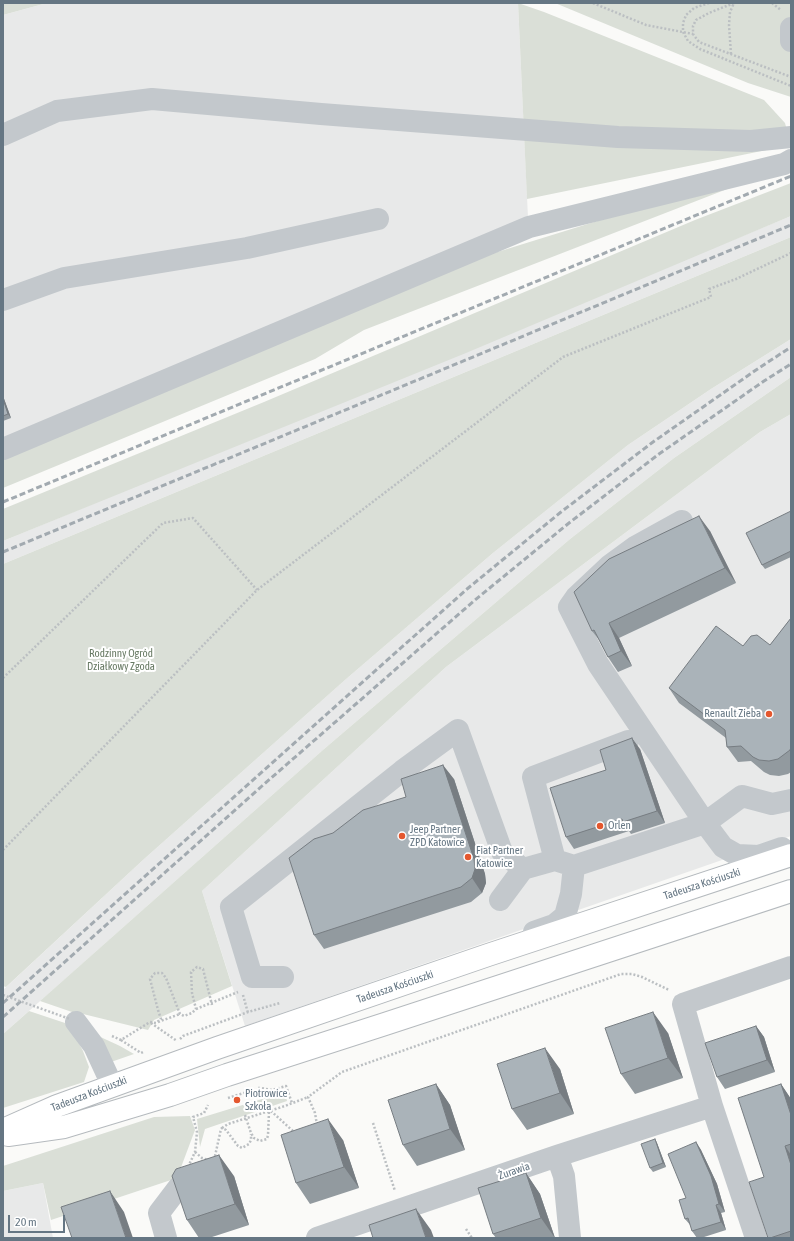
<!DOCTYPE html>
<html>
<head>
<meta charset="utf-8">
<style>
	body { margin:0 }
	#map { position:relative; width:794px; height:1241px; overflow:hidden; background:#fafaf8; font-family:"Asap Condensed",sans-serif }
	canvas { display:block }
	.frame { position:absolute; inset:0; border:4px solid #657683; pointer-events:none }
	.scale { position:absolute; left:8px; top:1215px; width:57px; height:18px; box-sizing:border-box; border:2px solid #657683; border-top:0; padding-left:5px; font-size:12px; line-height:14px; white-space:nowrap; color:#657683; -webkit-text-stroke:3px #fff; paint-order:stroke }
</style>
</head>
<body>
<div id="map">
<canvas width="794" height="1241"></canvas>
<div class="frame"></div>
<div class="scale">20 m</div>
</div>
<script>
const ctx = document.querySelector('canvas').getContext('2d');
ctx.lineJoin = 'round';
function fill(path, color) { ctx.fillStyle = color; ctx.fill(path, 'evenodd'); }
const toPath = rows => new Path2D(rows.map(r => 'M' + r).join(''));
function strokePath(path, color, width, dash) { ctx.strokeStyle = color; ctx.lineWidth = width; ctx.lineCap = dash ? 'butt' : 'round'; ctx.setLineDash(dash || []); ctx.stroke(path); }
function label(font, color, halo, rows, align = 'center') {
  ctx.font = font + ' "Asap Condensed",sans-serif'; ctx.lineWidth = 4; ctx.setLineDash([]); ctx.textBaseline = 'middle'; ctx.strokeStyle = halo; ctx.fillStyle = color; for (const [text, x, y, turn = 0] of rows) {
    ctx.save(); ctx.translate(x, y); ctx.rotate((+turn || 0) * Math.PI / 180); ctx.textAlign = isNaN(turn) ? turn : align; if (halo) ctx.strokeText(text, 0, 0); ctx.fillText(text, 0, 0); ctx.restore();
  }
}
fill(toPath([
	[47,3,518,3,528,218,3,442,3,15],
	[791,216,791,237,3,564,3,541],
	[791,339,791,377,674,458,570,539,324,749,3,1034,3,990,143,860,345,680,493,553,628,445,711,389],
	[791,414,791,836,245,1026,202,891,446,667,760,432],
	[43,1183,53,1238,3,1238,3,1191]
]), '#e8e9e9');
fill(toPath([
	[3,3,47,3,3,15],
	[518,3,544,12,764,100,785,123,791,145,527,199],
	[555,3,791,3,791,97,748,83],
	[753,179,364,330,315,359,3,488,3,456,449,267,636,209],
	[791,183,791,216,466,353,3,541,3,509,264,402,695,220],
	[791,237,791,339,711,389,628,445,493,553,345,680,143,860,6,987,3,986,3,564],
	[791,377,791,414,760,432,446,667,202,891,232,986,154,1020,148,1030,75,1012,72,1012,40,1001,324,749,570,539,674,458],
	[29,1011,68,1024,72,1029,83,1051,89,1067,84,1082,3,1108,3,1034],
	[94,1034,120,1046,134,1054,111,1062],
	[285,1092,287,1101,205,1129,200,1147,197,1119],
	[190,1116,195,1130,177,1178,51,1220,43,1183,3,1191,3,1166,154,1117]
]), '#dadfd7');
const major = toPath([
	[3,1130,57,1106,217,1048,488,955,791,855],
	[8,1135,64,1127,170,1095,227,1075,385,1024,791,891]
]);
strokePath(major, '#b5babe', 24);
strokePath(toPath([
	[593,3,646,25,693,34],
	[709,3,694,8,686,15,683,23,683,32,688,41,700,49,791,86],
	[734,3,709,13,696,20,693,26,693,34,699,42,791,77],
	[772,3,781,10],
	[731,54,729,25,730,12,734,3],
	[3,678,163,523,193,518,257,590],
	[3,850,257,590,563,357,711,297,709,289,736,279,791,253],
	[243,995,248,1013],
	[196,1009,238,992],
	[158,1022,180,1014],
	[151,1023,177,1041],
	[112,1036,121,1040,150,1022,156,1023,161,1019,158,1010,150,979,155,973,162,973,166,978,180,1014,184,1016,192,1013,196,1009,192,993,191,972,197,967,203,969,212,1005],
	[180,1039,183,1036,248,1012,280,1003],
	[121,1040,141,1053,143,1052],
	[258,1088,261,1088,272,1090,286,1086,292,1103],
	[228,1098,253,1090],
	[245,1115,251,1133,254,1138,260,1141,267,1139,268,1135,269,1112,271,1111,294,1132],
	[373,1123,395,1191],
	[317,1125,315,1113,308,1097,342,1072,621,974,632,974,642,977,669,990],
	[222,1128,228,1124,285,1106,308,1097],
	[195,1152,202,1158,208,1160],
	[212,1159,215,1156,221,1129,222,1128,226,1130,238,1146,242,1148,249,1144,251,1140,251,1134],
	[188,1167,195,1152,197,1132,193,1117,204,1113,208,1105],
	[466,1229,472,1238]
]), '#bbbfc2', 2.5, [2, 2]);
strokePath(toPath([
	[791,28,791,41],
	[3,135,57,111,152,99,321,114,618,137,751,141,791,137],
	[3,300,64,278,247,248,378,219],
	[3,449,529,227,784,164,791,160],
	[682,521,635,547,609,566,576,597,569,607,598,664,705,823,723,847,737,855,759,856,782,848],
	[628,741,533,777,555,860,574,866,705,823,742,796,772,804,791,800],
	[500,900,523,869,555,860],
	[534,932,554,925,565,916,571,894,574,866],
	[283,977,252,977,231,907,402,771,458,730,502,852,523,869],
	[76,1022,94,1046,112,1085],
	[557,1156,564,1176,570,1238],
	[166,1238,159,1213,178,1188],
	[317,1238,557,1156,712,1106],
	[756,1238,712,1106,683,1004,791,967]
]), '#c3c8cc', 22);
strokePath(major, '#fff', 22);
strokePath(toPath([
	[3,502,791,176],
	[3,552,791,225],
	[3,1003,467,589,561,512,653,442,756,370,791,347],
	[3,1017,262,786,475,600,569,523,659,454,764,381,791,364]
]), '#a2aab0', 3, [6, 3]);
strokePath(toPath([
	[3,995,70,1019]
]), '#bbbfc2', 2.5, [2, 2]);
fill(toPath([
	[3,396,11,418,3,421],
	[791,511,791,557,765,569,762,565],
	[710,531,736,583,619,638,632,666,618,672,608,657,600,641,592,631],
	[791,618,791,772,788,774,779,776,770,775,764,772,751,761,738,762,727,747,726,738,679,703,669,688,743,646,770,645],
	[640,749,665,823,631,834,629,831,574,849,566,837],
	[454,779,485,874,486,883,482,893,471,902,324,949,314,935,333,833,406,797],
	[756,1026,764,1037,775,1072,725,1089,717,1077],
	[668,1033,683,1078,635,1094,621,1074],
	[560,1069,574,1114,527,1130,512,1109],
	[436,1084,450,1105,465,1150,417,1166,403,1145],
	[781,1084,791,1099,791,1238,768,1238,764,1177],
	[655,1139,657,1143,666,1167,653,1172,650,1168],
	[343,1140,359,1188,310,1204,296,1183],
	[696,1142,701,1150,717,1184,725,1212,721,1213,726,1230,701,1238,697,1238,692,1231,691,1226,685,1219,686,1198],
	[526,1173,540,1194,555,1238,496,1238,493,1234],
	[234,1176,249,1225,209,1238,199,1238,187,1220]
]), '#929a9f');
fill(toPath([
	[3,396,11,418,8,414,3,399],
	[699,516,710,531,736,583,725,568],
	[609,623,619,638,632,666,621,651],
	[632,738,640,749,665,823,657,811],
	[443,765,454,779,485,874,486,883,482,893,472,878],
	[653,1012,668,1033,683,1078,668,1058],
	[756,1026,764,1037,775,1072,767,1060],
	[545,1048,560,1069,574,1114,560,1093],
	[436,1084,450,1105,465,1150,450,1129],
	[781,1084,791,1099,791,1115],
	[328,1119,343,1140,359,1188,344,1167],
	[655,1139,657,1143,666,1167,663,1163],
	[696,1142,701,1150,717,1184,725,1212,719,1204],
	[785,1146,791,1155,791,1165],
	[219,1155,234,1176,249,1225,235,1204],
	[526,1173,540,1194,555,1238,541,1218],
	[110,1191,124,1212,133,1238,126,1238],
	[716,1205,721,1213,726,1230,721,1222],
	[416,1209,431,1230,434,1238,426,1238]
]), '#777d82');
const building = toPath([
	[3,399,8,414,3,416,3,399],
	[791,511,791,551,762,565,746,533,791,511],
	[699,516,725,568,609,623,621,651,608,657,594,630,592,631,574,592,609,559,699,516],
	[791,618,791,747,790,750,778,759,769,761,759,760,753,757,741,746,727,747,725,730,669,688,716,626,743,646,751,636,757,635,770,645,791,618],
	[632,738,657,811,623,822,622,819,566,837,550,788,606,770,600,750,632,738],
	[443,765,474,859,475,869,472,878,461,887,314,935,289,858,314,839,333,833,363,810,406,797,401,779,443,765],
	[653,1012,668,1058,621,1074,605,1028,653,1012],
	[756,1026,767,1060,717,1077,705,1043,756,1026],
	[545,1048,560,1093,512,1109,497,1064,545,1048],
	[436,1084,450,1129,403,1145,388,1100,436,1084],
	[781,1084,791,1115,791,1144,785,1146,791,1165,791,1231,770,1238,768,1238,749,1182,764,1177,738,1098,781,1084],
	[328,1119,344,1167,296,1183,281,1135,328,1119],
	[655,1139,663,1163,650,1168,641,1144,655,1139],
	[696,1142,711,1176,719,1204,716,1205,721,1222,692,1231,688,1218,685,1219,679,1200,686,1198,668,1154,696,1142],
	[219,1155,235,1204,187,1220,172,1176,176,1169,219,1155],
	[526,1173,541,1218,493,1234,478,1188,526,1173],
	[110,1191,126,1238,72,1238,61,1207,110,1191],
	[416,1209,426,1238,373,1238,369,1225,416,1209]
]);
fill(building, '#aab3b9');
strokePath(building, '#777d82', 1);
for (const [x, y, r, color] of [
	[769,714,4,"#e4572e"],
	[600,826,4,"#e4572e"],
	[402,836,4,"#e4572e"],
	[468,857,4,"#e4572e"],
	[237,1100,4,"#e4572e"]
]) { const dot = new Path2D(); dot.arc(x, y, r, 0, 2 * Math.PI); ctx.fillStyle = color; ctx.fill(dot); strokePath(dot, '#fff', 1.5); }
label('11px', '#687a64', '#fff', [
	["Rodzinny Ogród",121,654],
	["Działkowy Zgoda",121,667]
]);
label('11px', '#657683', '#fff', [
	["Renault Zieba",761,714,"right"],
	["Orlen",608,826],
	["Jeep Partner",410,830],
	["ZPD Katowice",410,843],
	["Fiat Partner",476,851],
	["Katowice",476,864],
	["Piotrowice",245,1094],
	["Szkoła",245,1107]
], 'left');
label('11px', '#657683', '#fff', [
	["Tadeusza Kościuszki",702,884,-18],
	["Tadeusza Kościuszki",395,987,-19],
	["Tadeusza Kościuszki",89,1094,-21],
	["Żurawia",514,1171,-19]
]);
</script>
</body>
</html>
